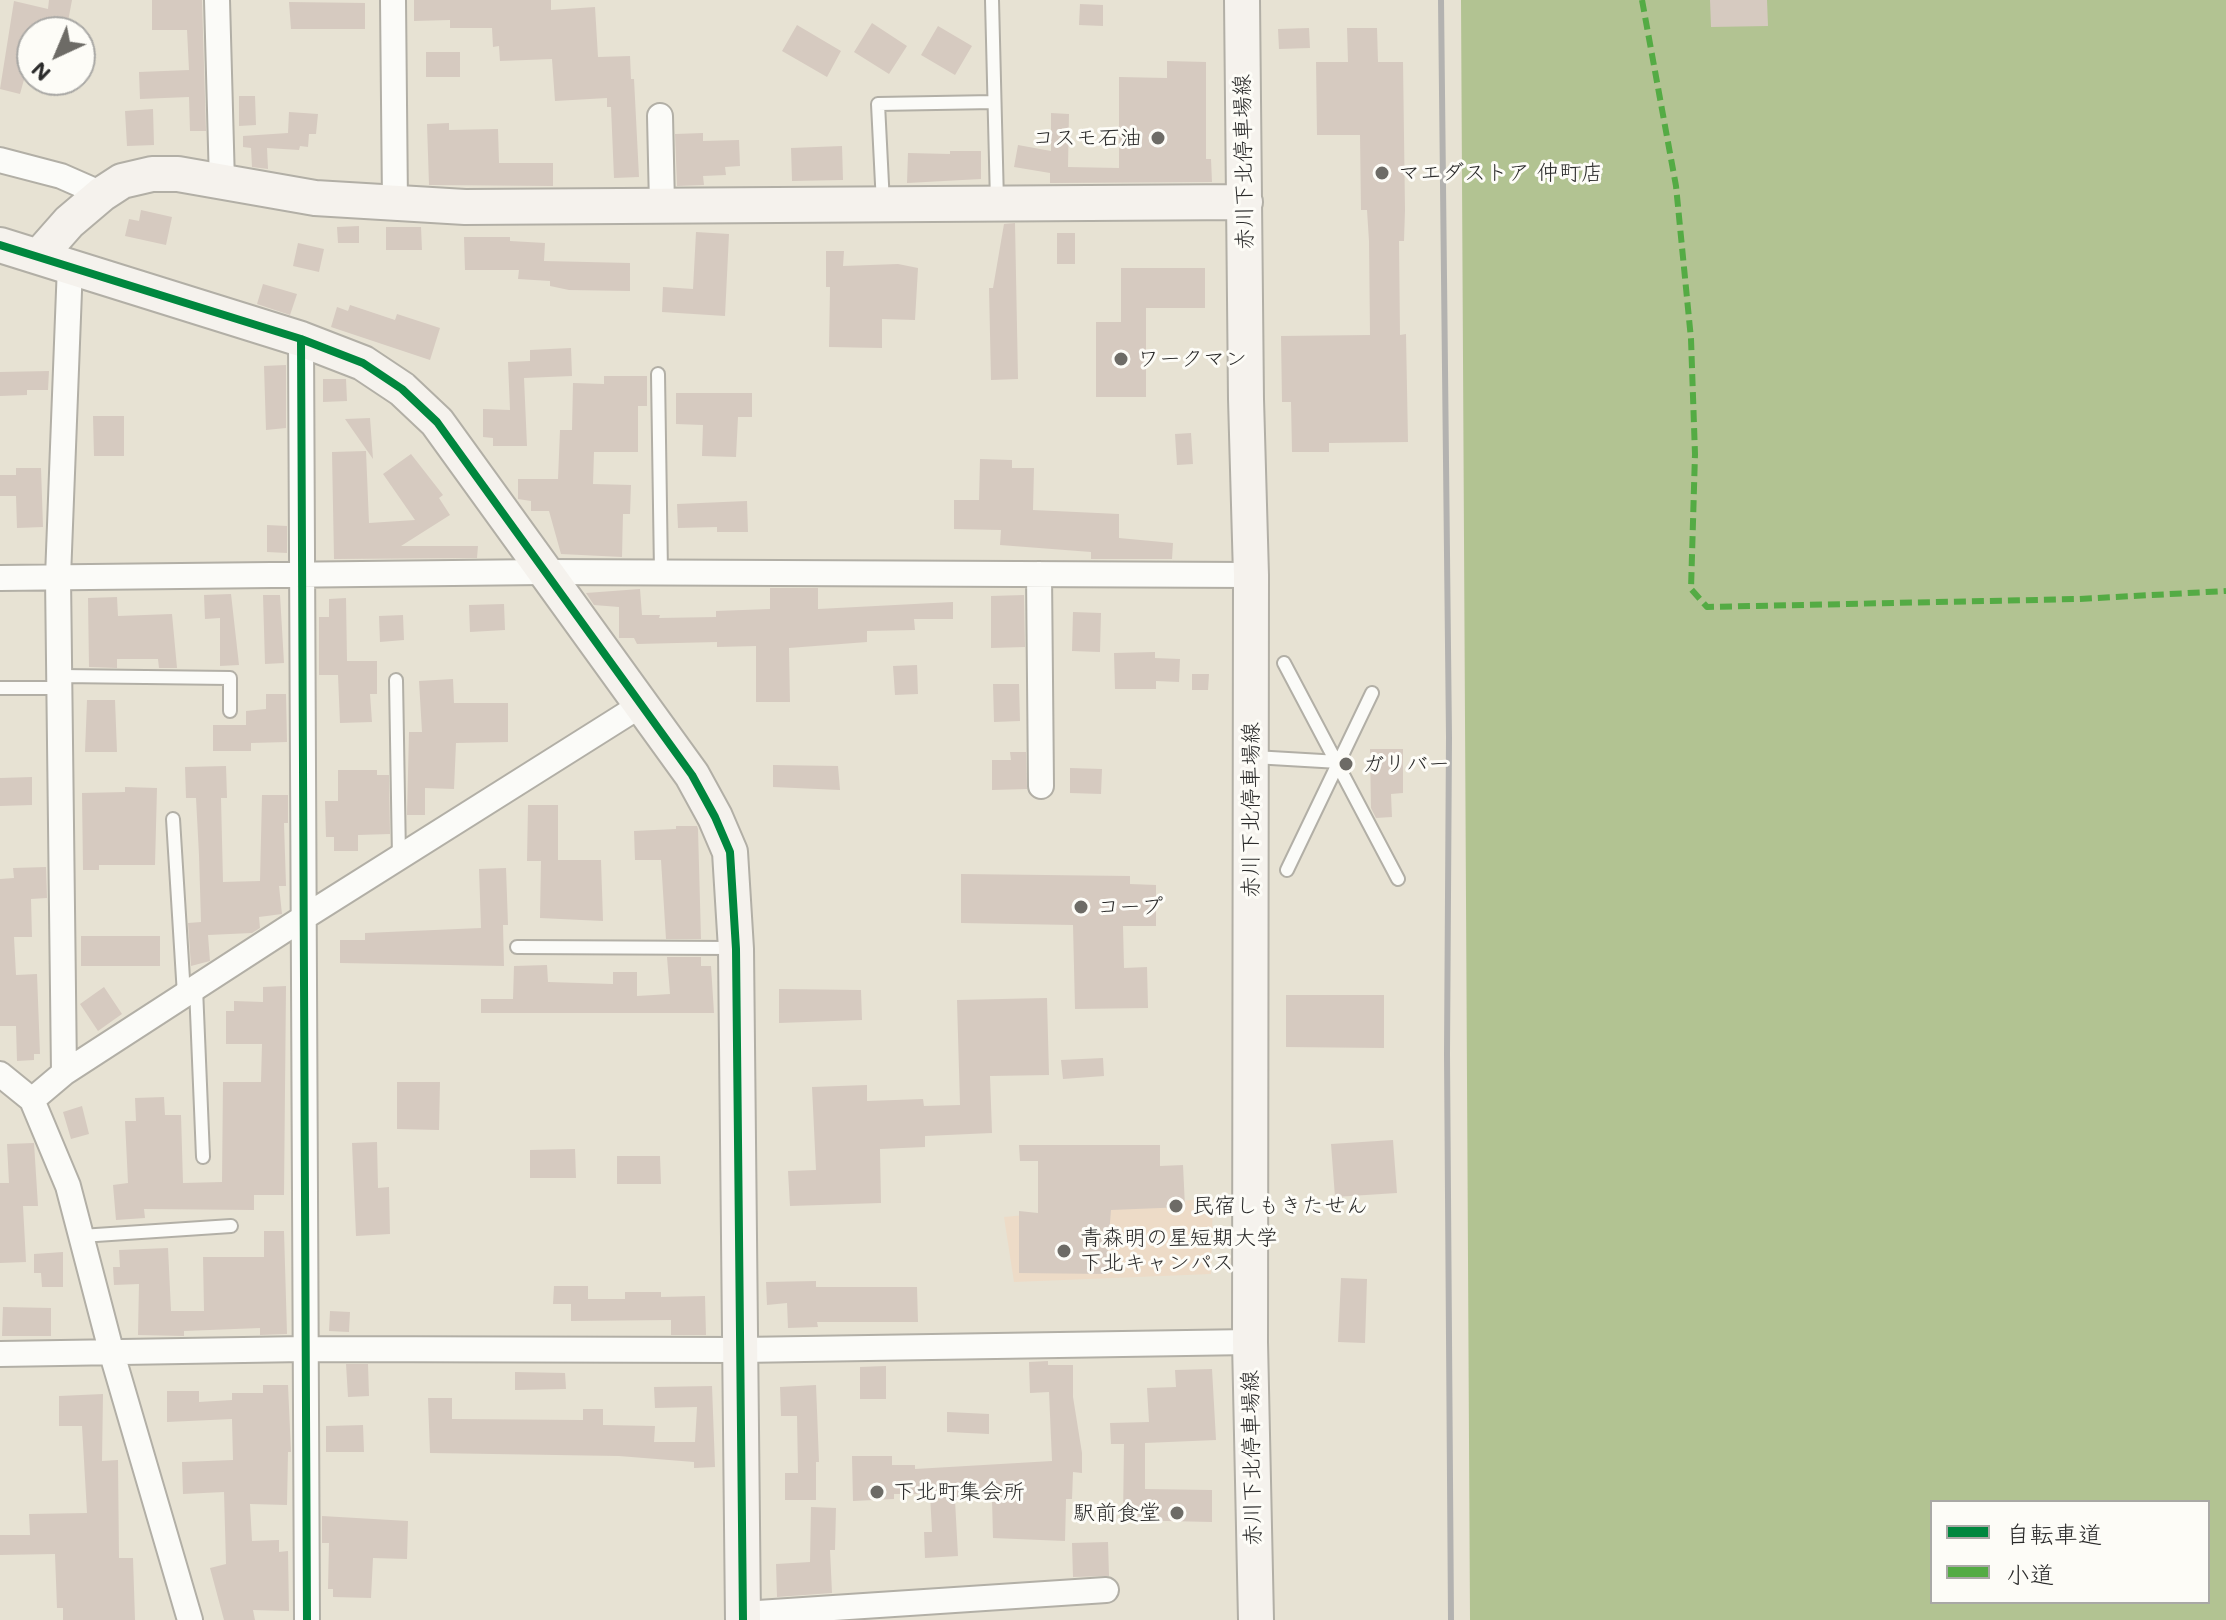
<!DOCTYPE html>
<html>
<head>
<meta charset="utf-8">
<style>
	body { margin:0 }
	#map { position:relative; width:2226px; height:1620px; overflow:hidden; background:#e7e2d3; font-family:Mali,"Klee One",sans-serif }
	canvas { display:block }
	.legend { position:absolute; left:1930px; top:1500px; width:280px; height:104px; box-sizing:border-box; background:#fdfcf7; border:2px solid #a9a8a5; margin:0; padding:10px 14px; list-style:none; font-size:24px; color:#2b2b2b }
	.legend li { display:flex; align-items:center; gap:16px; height:40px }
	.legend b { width:40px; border:2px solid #a9a8a5 }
	.north { position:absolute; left:16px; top:16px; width:80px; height:80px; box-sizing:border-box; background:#fdfcf7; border:2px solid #a9a8a5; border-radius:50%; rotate:224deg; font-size:22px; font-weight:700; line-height:32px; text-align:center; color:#2b2b2b }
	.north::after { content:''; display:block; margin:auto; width:28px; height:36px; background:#6d6b66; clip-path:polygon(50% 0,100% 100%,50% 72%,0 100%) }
</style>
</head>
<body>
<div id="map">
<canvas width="2226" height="1620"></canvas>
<ul class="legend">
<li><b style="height:10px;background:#00873e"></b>自転車道</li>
<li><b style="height:10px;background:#54ab44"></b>小道</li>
</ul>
<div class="north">N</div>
</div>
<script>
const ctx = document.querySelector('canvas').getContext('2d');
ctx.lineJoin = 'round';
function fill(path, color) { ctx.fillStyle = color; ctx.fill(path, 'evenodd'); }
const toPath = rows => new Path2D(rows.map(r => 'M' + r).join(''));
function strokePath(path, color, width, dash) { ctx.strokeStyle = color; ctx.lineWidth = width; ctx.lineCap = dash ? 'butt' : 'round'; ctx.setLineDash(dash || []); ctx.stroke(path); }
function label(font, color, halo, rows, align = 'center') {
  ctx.font = font + ' Mali,"Klee One",sans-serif'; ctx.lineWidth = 6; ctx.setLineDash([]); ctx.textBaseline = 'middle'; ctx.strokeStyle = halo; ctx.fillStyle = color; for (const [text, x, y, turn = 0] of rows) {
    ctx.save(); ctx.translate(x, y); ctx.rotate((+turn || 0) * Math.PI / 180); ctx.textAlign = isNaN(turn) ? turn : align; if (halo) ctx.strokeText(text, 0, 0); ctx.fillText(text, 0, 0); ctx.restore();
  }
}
fill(toPath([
	[1213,1198,1211,1274,1014,1282,1004,1217]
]), '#eddbc7');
fill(toPath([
	[1461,0,2226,0,2226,1620,1470,1620],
	[1932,1502,2208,1502,2208,1602,1932,1602]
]), '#b2c392');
fill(toPath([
	[49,0,72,0,66,32,32,26,24,64,28,65,20,94,0,89,14,1,48,9],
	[152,0,202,0,206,131,190,131,189,97,140,99,139,72,189,70,187,30,152,30],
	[414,0,551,0,551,10,595,7,598,57,630,56,631,79,634,79,639,177,614,178,611,107,607,107,607,98,555,101,552,59,500,61,499,46,493,47,492,28,450,28,450,20,414,21],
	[1710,0,1767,0,1768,26,1711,27],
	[289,2,365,3,365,29,291,29],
	[1080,4,1103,5,1103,26,1079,25],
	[872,23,907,46,889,74,854,52],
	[797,25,841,51,827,77,782,51],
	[938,26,972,46,955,75,921,55],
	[1309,28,1310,48,1279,49,1278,29],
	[1347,28,1377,28,1378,62,1403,62,1405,210,1404,241,1399,241,1400,335,1406,334,1408,442,1329,443,1329,452,1292,452,1291,402,1282,402,1281,336,1370,335,1369,241,1367,210,1361,210,1360,135,1317,135,1316,62,1348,62],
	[426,52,460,52,460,77,426,77],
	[1167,61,1206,62,1206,159,1211,159,1212,182,1050,183,1050,173,1014,167,1018,145,1051,151,1051,113,1069,114,1068,167,1119,168,1119,77,1167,78],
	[239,96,255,96,256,125,239,126],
	[153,109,154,145,127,146,125,111],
	[289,112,318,114,316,134,309,134,308,147,300,146,299,150,267,148,268,169,252,167,251,148,243,147,243,136,288,133],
	[449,123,449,130,498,129,499,163,553,163,553,186,429,185,427,124],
	[703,133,703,141,739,140,740,166,725,167,726,175,703,176,704,185,677,186,675,134],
	[842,146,843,180,792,181,791,148],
	[950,151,981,151,981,179,907,183,908,153,950,154],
	[141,210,172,217,166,245,125,236,129,219,139,221],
	[1015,223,1018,379,991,380,989,288,993,288,1004,224],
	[359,226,359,243,338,243,337,227],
	[386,227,421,227,422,250,386,250],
	[696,232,729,234,725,316,662,312,663,287,693,289],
	[1057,233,1075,233,1075,264,1057,264],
	[464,237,510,237,510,241,545,243,544,261,630,263,630,291,569,290,550,286,550,281,518,279,519,270,465,270],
	[298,243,324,249,319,272,293,266],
	[826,251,844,251,843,266,898,264,918,268,915,320,882,319,882,348,829,347,830,287,826,287],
	[1121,268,1205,268,1205,308,1146,308,1146,397,1096,397,1096,322,1121,322],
	[263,284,297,294,290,315,257,304],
	[350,305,395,320,397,314,440,328,430,360,331,327,337,307,348,311],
	[571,348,572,376,524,378,527,446,493,446,493,438,483,437,483,409,510,410,508,362,530,361,530,350],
	[286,365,286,428,266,430,264,366],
	[49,371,48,390,27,390,27,395,0,396,0,372],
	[604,376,647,376,647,406,638,406,638,452,594,452,593,484,631,485,630,514,623,514,622,557,561,554,549,511,531,511,531,501,518,499,518,479,558,479,560,430,572,430,573,383,604,384],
	[323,379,346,379,347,401,323,402],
	[676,393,752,393,752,417,738,417,736,457,702,456,703,425,676,424],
	[93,416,124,416,124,456,94,456],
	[370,418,373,459,345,419],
	[1191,433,1193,464,1177,465,1175,434],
	[366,451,369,523,415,520,383,474,411,454,443,495,439,498,450,515,401,546,478,546,477,558,334,559,332,452],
	[980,459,1012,460,1012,468,1034,468,1033,510,1119,514,1119,538,1173,543,1172,559,1091,559,1091,552,1000,545,1001,530,954,529,954,500,979,500],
	[16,468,41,468,43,527,17,528,16,496,0,496,0,475,16,475],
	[747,501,748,532,717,532,717,527,678,528,677,504],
	[267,525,287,526,287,553,267,552],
	[770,588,818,588,818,609,953,602,953,619,914,619,915,630,867,631,867,642,789,648,790,702,756,702,756,646,717,647,717,642,637,644,634,638,619,638,619,607,594,605,586,593,640,589,642,615,660,615,659,618,716,617,716,611,770,609],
	[231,594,239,665,220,666,220,618,205,619,204,595],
	[263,595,280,595,284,663,265,664],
	[1024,595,1025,647,991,648,991,596],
	[117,597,118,616,172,614,177,668,159,668,158,659,117,659,117,668,89,667,88,598],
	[346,598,347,661,377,661,377,694,370,694,372,722,340,723,338,675,319,675,319,617,329,617,329,599],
	[504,604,505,630,470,632,469,605],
	[1073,612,1101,613,1100,652,1072,651],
	[403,615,404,640,380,642,379,616],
	[1155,652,1155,658,1180,659,1179,682,1156,681,1156,689,1115,689,1114,653],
	[917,665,918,694,895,695,893,666],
	[1192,674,1209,674,1208,690,1192,690],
	[453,679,454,703,508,703,508,742,456,743,454,789,425,788,425,815,407,815,409,732,422,732,419,681],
	[993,684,1019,684,1020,721,994,722],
	[266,694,286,694,287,742,251,743,251,751,213,751,213,725,246,725,246,711,266,709],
	[87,700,115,700,117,752,85,752],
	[1370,749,1403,749,1403,793,1391,794,1392,817,1376,818,1371,808],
	[1010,752,1026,752,1027,789,992,790,992,760,1011,760],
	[773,765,838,766,840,790,773,787],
	[226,766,227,798,221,798,223,882,260,881,262,795,288,795,288,823,284,823,286,886,279,886,282,914,259,917,260,928,252,933,208,935,210,961,191,966,188,923,201,922,199,855,196,798,186,798,185,767],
	[1070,768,1102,769,1101,794,1070,793],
	[338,770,377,770,377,775,389,775,390,834,358,835,358,851,334,851,334,837,326,837,325,801,338,801],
	[32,777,32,805,0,806,0,778],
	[125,787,157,788,155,865,99,865,99,870,83,870,82,793,125,792],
	[528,805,558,805,558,860,601,860,603,921,540,918,541,861,527,861],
	[676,826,697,826,698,829,701,939,666,939,661,860,635,860,634,831,676,829],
	[46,867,47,898,31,899,32,937,14,937,16,975,37,974,40,1054,34,1054,34,1060,17,1061,16,1026,0,1026,0,879,14,878,13,868],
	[506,868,508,925,503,925,504,966,340,963,340,940,365,940,365,933,481,928,479,869],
	[961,874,1130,876,1130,884,1156,885,1156,926,1123,926,1124,968,1147,967,1148,1008,1075,1009,1073,925,961,923],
	[81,936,160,936,160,966,81,966],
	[667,957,701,957,701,966,711,966,714,1013,481,1013,481,999,513,999,514,966,547,965,548,982,613,984,613,972,637,972,637,996,670,994],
	[286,986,284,1195,254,1195,254,1210,144,1209,145,1218,116,1220,113,1185,128,1183,125,1121,136,1121,135,1098,164,1097,165,1115,181,1115,183,1183,222,1182,223,1082,261,1082,262,1044,226,1044,226,1011,234,1011,234,1001,263,1002,263,987],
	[104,987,122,1014,98,1031,80,1004],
	[779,989,861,990,862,1020,779,1023],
	[1286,995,1384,995,1384,1048,1286,1047],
	[1047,998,1049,1075,990,1076,992,1133,925,1136,925,1147,880,1149,881,1203,790,1206,788,1171,816,1170,812,1087,867,1085,867,1101,923,1099,924,1106,960,1105,957,1000],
	[1103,1058,1104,1076,1063,1079,1061,1060],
	[397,1082,440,1082,439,1130,397,1129],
	[82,1106,89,1134,71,1139,63,1112],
	[1393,1140,1397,1193,1335,1197,1331,1144],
	[377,1142,378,1188,389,1187,390,1234,356,1236,352,1143],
	[34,1143,38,1206,23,1206,26,1262,0,1263,0,1183,9,1183,7,1144],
	[1019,1145,1160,1145,1160,1166,1183,1165,1185,1207,1111,1210,1106,1274,1019,1273,1019,1211,1038,1213,1038,1161,1020,1161],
	[575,1149,576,1178,530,1178,530,1150],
	[617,1156,660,1156,661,1184,617,1184],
	[264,1231,284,1231,287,1334,260,1335,260,1328,184,1331,184,1336,138,1335,139,1284,114,1285,113,1267,120,1267,119,1250,168,1248,171,1311,204,1311,203,1257,264,1257],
	[63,1252,63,1287,42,1287,41,1273,34,1273,34,1254],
	[1341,1278,1367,1279,1365,1343,1338,1342],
	[816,1281,816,1287,917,1287,918,1322,817,1322,818,1327,788,1328,787,1303,767,1305,766,1282],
	[554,1286,588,1286,588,1299,625,1299,625,1292,661,1292,661,1297,705,1296,706,1335,671,1335,671,1320,571,1321,571,1304,553,1304],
	[3,1307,51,1308,51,1336,2,1336],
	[330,1311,350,1312,349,1332,329,1331],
	[1048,1361,1048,1365,1073,1365,1073,1397,1082,1453,1082,1473,1073,1472,1072,1499,1066,1499,1065,1541,993,1538,992,1499,955,1500,958,1556,925,1558,924,1532,932,1532,930,1494,894,1494,894,1499,853,1501,852,1456,892,1456,892,1465,915,1465,915,1469,1052,1461,1049,1392,1030,1393,1029,1362],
	[346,1364,368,1364,369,1396,348,1397],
	[886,1366,886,1399,860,1399,860,1367],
	[1212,1369,1216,1440,1145,1443,1145,1489,1212,1490,1212,1522,1123,1520,1124,1444,1111,1444,1110,1423,1149,1422,1147,1388,1176,1387,1175,1370],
	[515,1372,565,1373,566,1389,515,1390],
	[263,1385,288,1385,291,1452,288,1452,287,1505,250,1504,252,1541,279,1540,279,1552,288,1551,289,1611,253,1610,255,1620,224,1620,210,1568,226,1564,224,1492,183,1494,182,1462,233,1460,232,1419,167,1422,167,1391,199,1391,199,1402,232,1400,232,1393,263,1393],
	[816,1385,819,1462,816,1462,816,1500,785,1500,785,1473,798,1473,797,1416,781,1416,780,1387],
	[712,1386,715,1467,694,1468,694,1462,619,1456,430,1453,428,1398,452,1398,452,1419,583,1420,583,1409,603,1409,603,1425,655,1426,654,1442,695,1442,697,1407,655,1408,654,1387],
	[103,1394,102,1461,118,1460,119,1558,133,1558,135,1620,63,1620,63,1608,57,1608,55,1554,0,1555,0,1535,30,1535,29,1514,87,1513,82,1426,59,1426,59,1396],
	[947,1412,989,1414,989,1434,947,1432],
	[363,1425,364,1452,326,1452,326,1426],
	[811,1507,836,1508,835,1550,830,1550,832,1593,777,1597,776,1564,810,1562],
	[322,1516,408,1521,407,1559,373,1558,371,1598,333,1597,333,1589,328,1589,329,1543,322,1543],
	[1108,1542,1109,1576,1073,1577,1072,1543]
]), '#d6cac0');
const lane = toPath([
	[992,0,997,202],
	[883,204,878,104,994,102],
	[658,374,661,572],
	[1284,663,1398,879],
	[61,676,230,678,230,711],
	[396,680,399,857],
	[0,688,61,688],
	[1254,757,1339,762],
	[173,819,184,995],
	[1287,870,1372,693],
	[517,947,733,948],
	[196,988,203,1157],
	[81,1236,231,1226]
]);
const street = toPath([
	[217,0,222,183],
	[393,0,395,203],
	[660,116,662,205],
	[0,160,61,176,102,194],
	[301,339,307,1620],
	[1039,574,1041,786],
	[0,578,543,572,1251,575],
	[64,1073,58,577,70,265],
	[0,1074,32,1100,68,1186,112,1354,190,1620],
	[32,1100,64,1073,303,918,641,705],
	[0,1354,304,1349,741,1350,1250,1342],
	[743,1614,1106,1590]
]);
const secondary = toPath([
	[1242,0,1246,399,1251,575,1250,1342,1256,1620],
	[0,245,301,339,363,363,402,389,437,422,692,775,715,817,730,852,736,949,743,1620],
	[39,256,69,222,102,194,122,181,152,174,178,174,315,198,465,207,1245,202]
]);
strokePath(lane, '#b2afa6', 16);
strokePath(street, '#b2afa6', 28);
strokePath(secondary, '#b2afa6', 38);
strokePath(lane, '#fbfbf8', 12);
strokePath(street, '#fbfbf8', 24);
strokePath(secondary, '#f5f2ed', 34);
strokePath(toPath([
	[1441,0,1449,737,1447,1054,1451,1620]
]), '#b3b2b0', 6);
strokePath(toPath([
	[1642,0,1676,186,1691,339,1695,454,1691,589,1707,607,2079,599,2226,591]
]), '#54ab44', 6, [12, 6]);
strokePath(toPath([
	[0,245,301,339,363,363,402,389,437,422,692,775,715,817,730,852,736,949,743,1620],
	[301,339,307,1620]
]), '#00873e', 8);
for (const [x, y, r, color] of [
	[1158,138,8,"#6d6b66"],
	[1382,173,8,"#6d6b66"],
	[1121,359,8,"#6d6b66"],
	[1346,764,8,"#6d6b66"],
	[1081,907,8,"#6d6b66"],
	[1176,1206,8,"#6d6b66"],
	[1064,1251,8,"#6d6b66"],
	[877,1492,8,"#6d6b66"],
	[1177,1513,8,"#6d6b66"]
]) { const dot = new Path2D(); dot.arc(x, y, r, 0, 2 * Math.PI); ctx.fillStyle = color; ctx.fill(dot); strokePath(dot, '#fdfcf7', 3); }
label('22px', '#2b2b2b', '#fdfcf7', [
	["コスモ石油",1142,138,"right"],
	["マエダストア 仲町店",1398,173],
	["ワークマン",1137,359],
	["ガリバー",1362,764],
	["コープ",1097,907],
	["民宿しもきたせん",1192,1206],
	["青森明の星短期大学",1080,1238],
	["下北キャンパス",1080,1263],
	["下北町集会所",893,1492],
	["駅前食堂",1161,1513,"right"]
], 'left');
label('22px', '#2b2b2b', '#fdfcf7', [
	["赤川下北停車場線",1244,162,-91],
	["赤川下北停車場線",1251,810,-90],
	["赤川下北停車場線",1252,1458,-91]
]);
</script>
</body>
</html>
